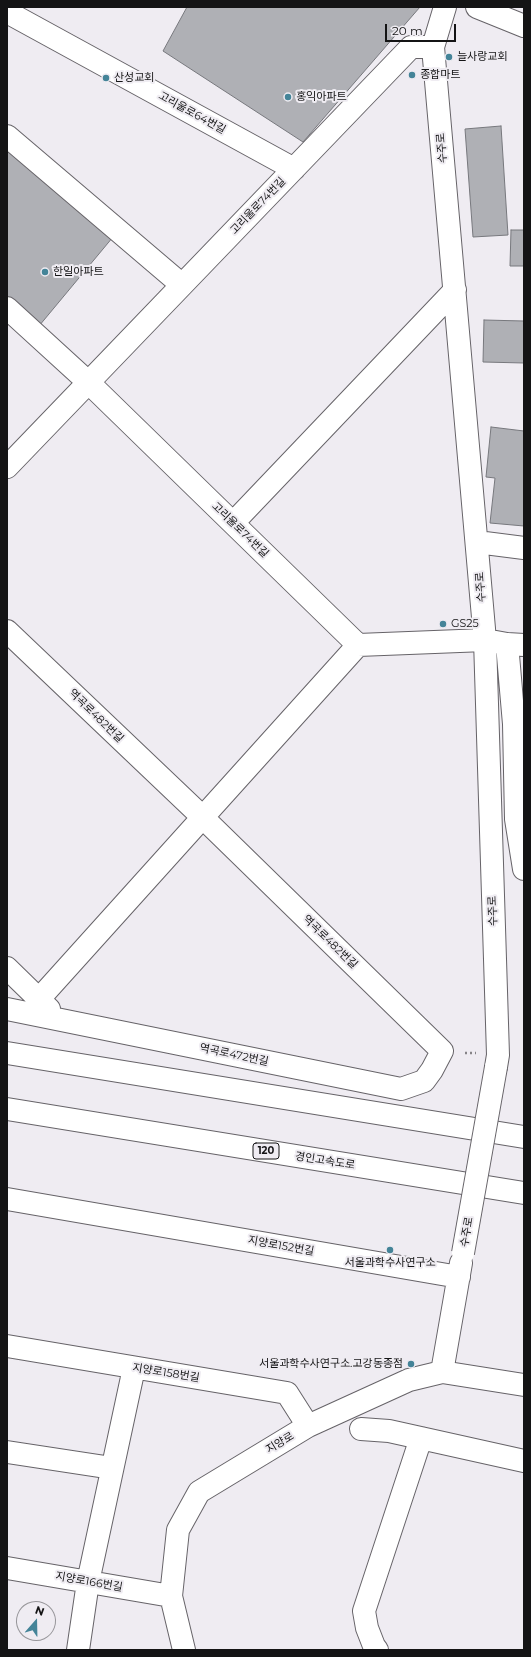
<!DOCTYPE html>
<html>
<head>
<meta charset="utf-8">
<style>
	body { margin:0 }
	#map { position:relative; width:531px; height:1657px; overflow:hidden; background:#efecf2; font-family:Montserrat,sans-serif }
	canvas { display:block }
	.frame { position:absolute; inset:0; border:8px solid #141415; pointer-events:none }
	.north { position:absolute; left:16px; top:1601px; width:40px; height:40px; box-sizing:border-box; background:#efecf2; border:1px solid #97969a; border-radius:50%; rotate:20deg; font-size:11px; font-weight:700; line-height:16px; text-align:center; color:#141415 }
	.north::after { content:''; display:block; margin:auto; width:14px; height:18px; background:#448498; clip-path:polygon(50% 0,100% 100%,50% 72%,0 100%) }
	.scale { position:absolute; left:385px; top:24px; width:71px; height:18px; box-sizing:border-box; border:2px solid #141415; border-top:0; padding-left:5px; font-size:12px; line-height:14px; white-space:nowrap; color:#141415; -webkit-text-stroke:3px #efecf2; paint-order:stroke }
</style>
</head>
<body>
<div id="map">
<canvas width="531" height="1657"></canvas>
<div class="frame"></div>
<div class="north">N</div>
<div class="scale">20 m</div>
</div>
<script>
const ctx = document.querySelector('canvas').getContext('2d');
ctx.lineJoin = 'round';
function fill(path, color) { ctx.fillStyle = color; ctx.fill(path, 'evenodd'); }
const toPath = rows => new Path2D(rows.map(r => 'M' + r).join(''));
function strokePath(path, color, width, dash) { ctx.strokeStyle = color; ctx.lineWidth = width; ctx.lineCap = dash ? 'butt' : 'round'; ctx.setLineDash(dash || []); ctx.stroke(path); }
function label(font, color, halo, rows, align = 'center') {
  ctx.font = font + ' Montserrat,"Noto Sans KR",sans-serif'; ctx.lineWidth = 4; ctx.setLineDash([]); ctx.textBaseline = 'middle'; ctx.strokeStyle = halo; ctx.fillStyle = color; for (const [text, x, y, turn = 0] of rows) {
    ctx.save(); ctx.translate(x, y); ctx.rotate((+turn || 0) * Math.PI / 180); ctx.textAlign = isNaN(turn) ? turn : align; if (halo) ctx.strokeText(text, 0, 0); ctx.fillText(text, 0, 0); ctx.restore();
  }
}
const building = toPath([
	[187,7,420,7,303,142,163,51,187,7],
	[501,126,508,235,473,237,465,129,501,126],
	[7,148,113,237,34,332,7,308,7,148],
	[511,230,524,230,524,266,510,266,511,230],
	[484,320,524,321,524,363,483,362,484,320],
	[491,427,524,431,524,526,490,523,495,478,486,477,491,427]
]);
fill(building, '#afb0b5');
strokePath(building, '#77787d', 1);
const minor = toPath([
	[445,7,433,47,485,640,498,1055,496,1067],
	[477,7,524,26],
	[7,12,294,169],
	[7,136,182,285],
	[7,308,88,382,358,645],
	[7,467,411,47,433,47],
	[233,523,455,290],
	[477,542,524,548],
	[7,631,194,809,442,1051,432,1070,424,1081,401,1089,7,1009],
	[507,644,514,724,516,819,524,869],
	[358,645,485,640,507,644,524,645],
	[7,968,49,1009],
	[39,999,358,645],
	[7,1199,459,1277],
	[7,1346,287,1393,308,1426],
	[442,1372,461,1263],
	[361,1429,389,1431,524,1461],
	[7,1452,112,1468],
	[7,1568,171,1596],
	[78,1650,88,1582,134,1368],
	[184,1650,171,1596,178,1530,199,1492,308,1426,409,1380,442,1372,524,1385],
	[377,1650,374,1646,367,1628,364,1611,421,1438]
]);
const highway = toPath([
	[7,1053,524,1137],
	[7,1109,524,1193]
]);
strokePath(minor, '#666368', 24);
strokePath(highway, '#666368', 24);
strokePath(toPath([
	[465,1053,476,1053]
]), '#868488', 2.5, [2, 3]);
strokePath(minor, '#fff', 22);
strokePath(highway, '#fff', 22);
const minorBridge = toPath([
	[463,1253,496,1067]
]);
strokePath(minorBridge, '#666368', 24, []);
strokePath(minorBridge, '#fff', 22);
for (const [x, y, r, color] of [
	[449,57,4,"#448498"],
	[412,75,4,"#448498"],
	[106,78,4,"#448498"],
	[288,97,4,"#448498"],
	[45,272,4,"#448498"],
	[443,624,4,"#448498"],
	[390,1250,4,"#448498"],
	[411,1364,4,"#448498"]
]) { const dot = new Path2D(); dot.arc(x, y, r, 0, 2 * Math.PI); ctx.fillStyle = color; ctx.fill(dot); strokePath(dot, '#efecf2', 1.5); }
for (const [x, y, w] of [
	[266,1151,26]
]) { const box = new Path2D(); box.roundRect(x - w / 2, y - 8, w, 16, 3); ctx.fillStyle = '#efecf2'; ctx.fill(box); strokePath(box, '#141415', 1); }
label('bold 10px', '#141415', null, [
	["120",266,1151]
]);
label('11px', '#141415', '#efecf2', [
	["늘사랑교회",457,57],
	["종합마트",420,75],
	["산성교회",114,78],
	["홍익아파트",296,97],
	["한일아파트",53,272],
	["GS25",451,624],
	["서울과학수사연구소",390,1263,"center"],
	["서울과학수사연구소.고강동종점",403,1364,"right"]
], 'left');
label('11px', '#141415', '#efecf2', [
	["고리울로64번길",192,113,29],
	["수주로",442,148,-95],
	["고리울로74번길",258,206,-46],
	["고리울로74번길",240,530,44],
	["수주로",481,587,-94],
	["역곡로482번길",96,716,44],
	["수주로",493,911,-92],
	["역곡로482번길",330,942,44],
	["역곡로472번길",234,1055,12],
	["경인고속도로",325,1161,9],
	["수주로",467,1232,-80],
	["지양로152번길",281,1246,10],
	["지양로158번길",166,1373,9],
	["지양로",280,1443,-31],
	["지양로166번길",89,1582,10]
]);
</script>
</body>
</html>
